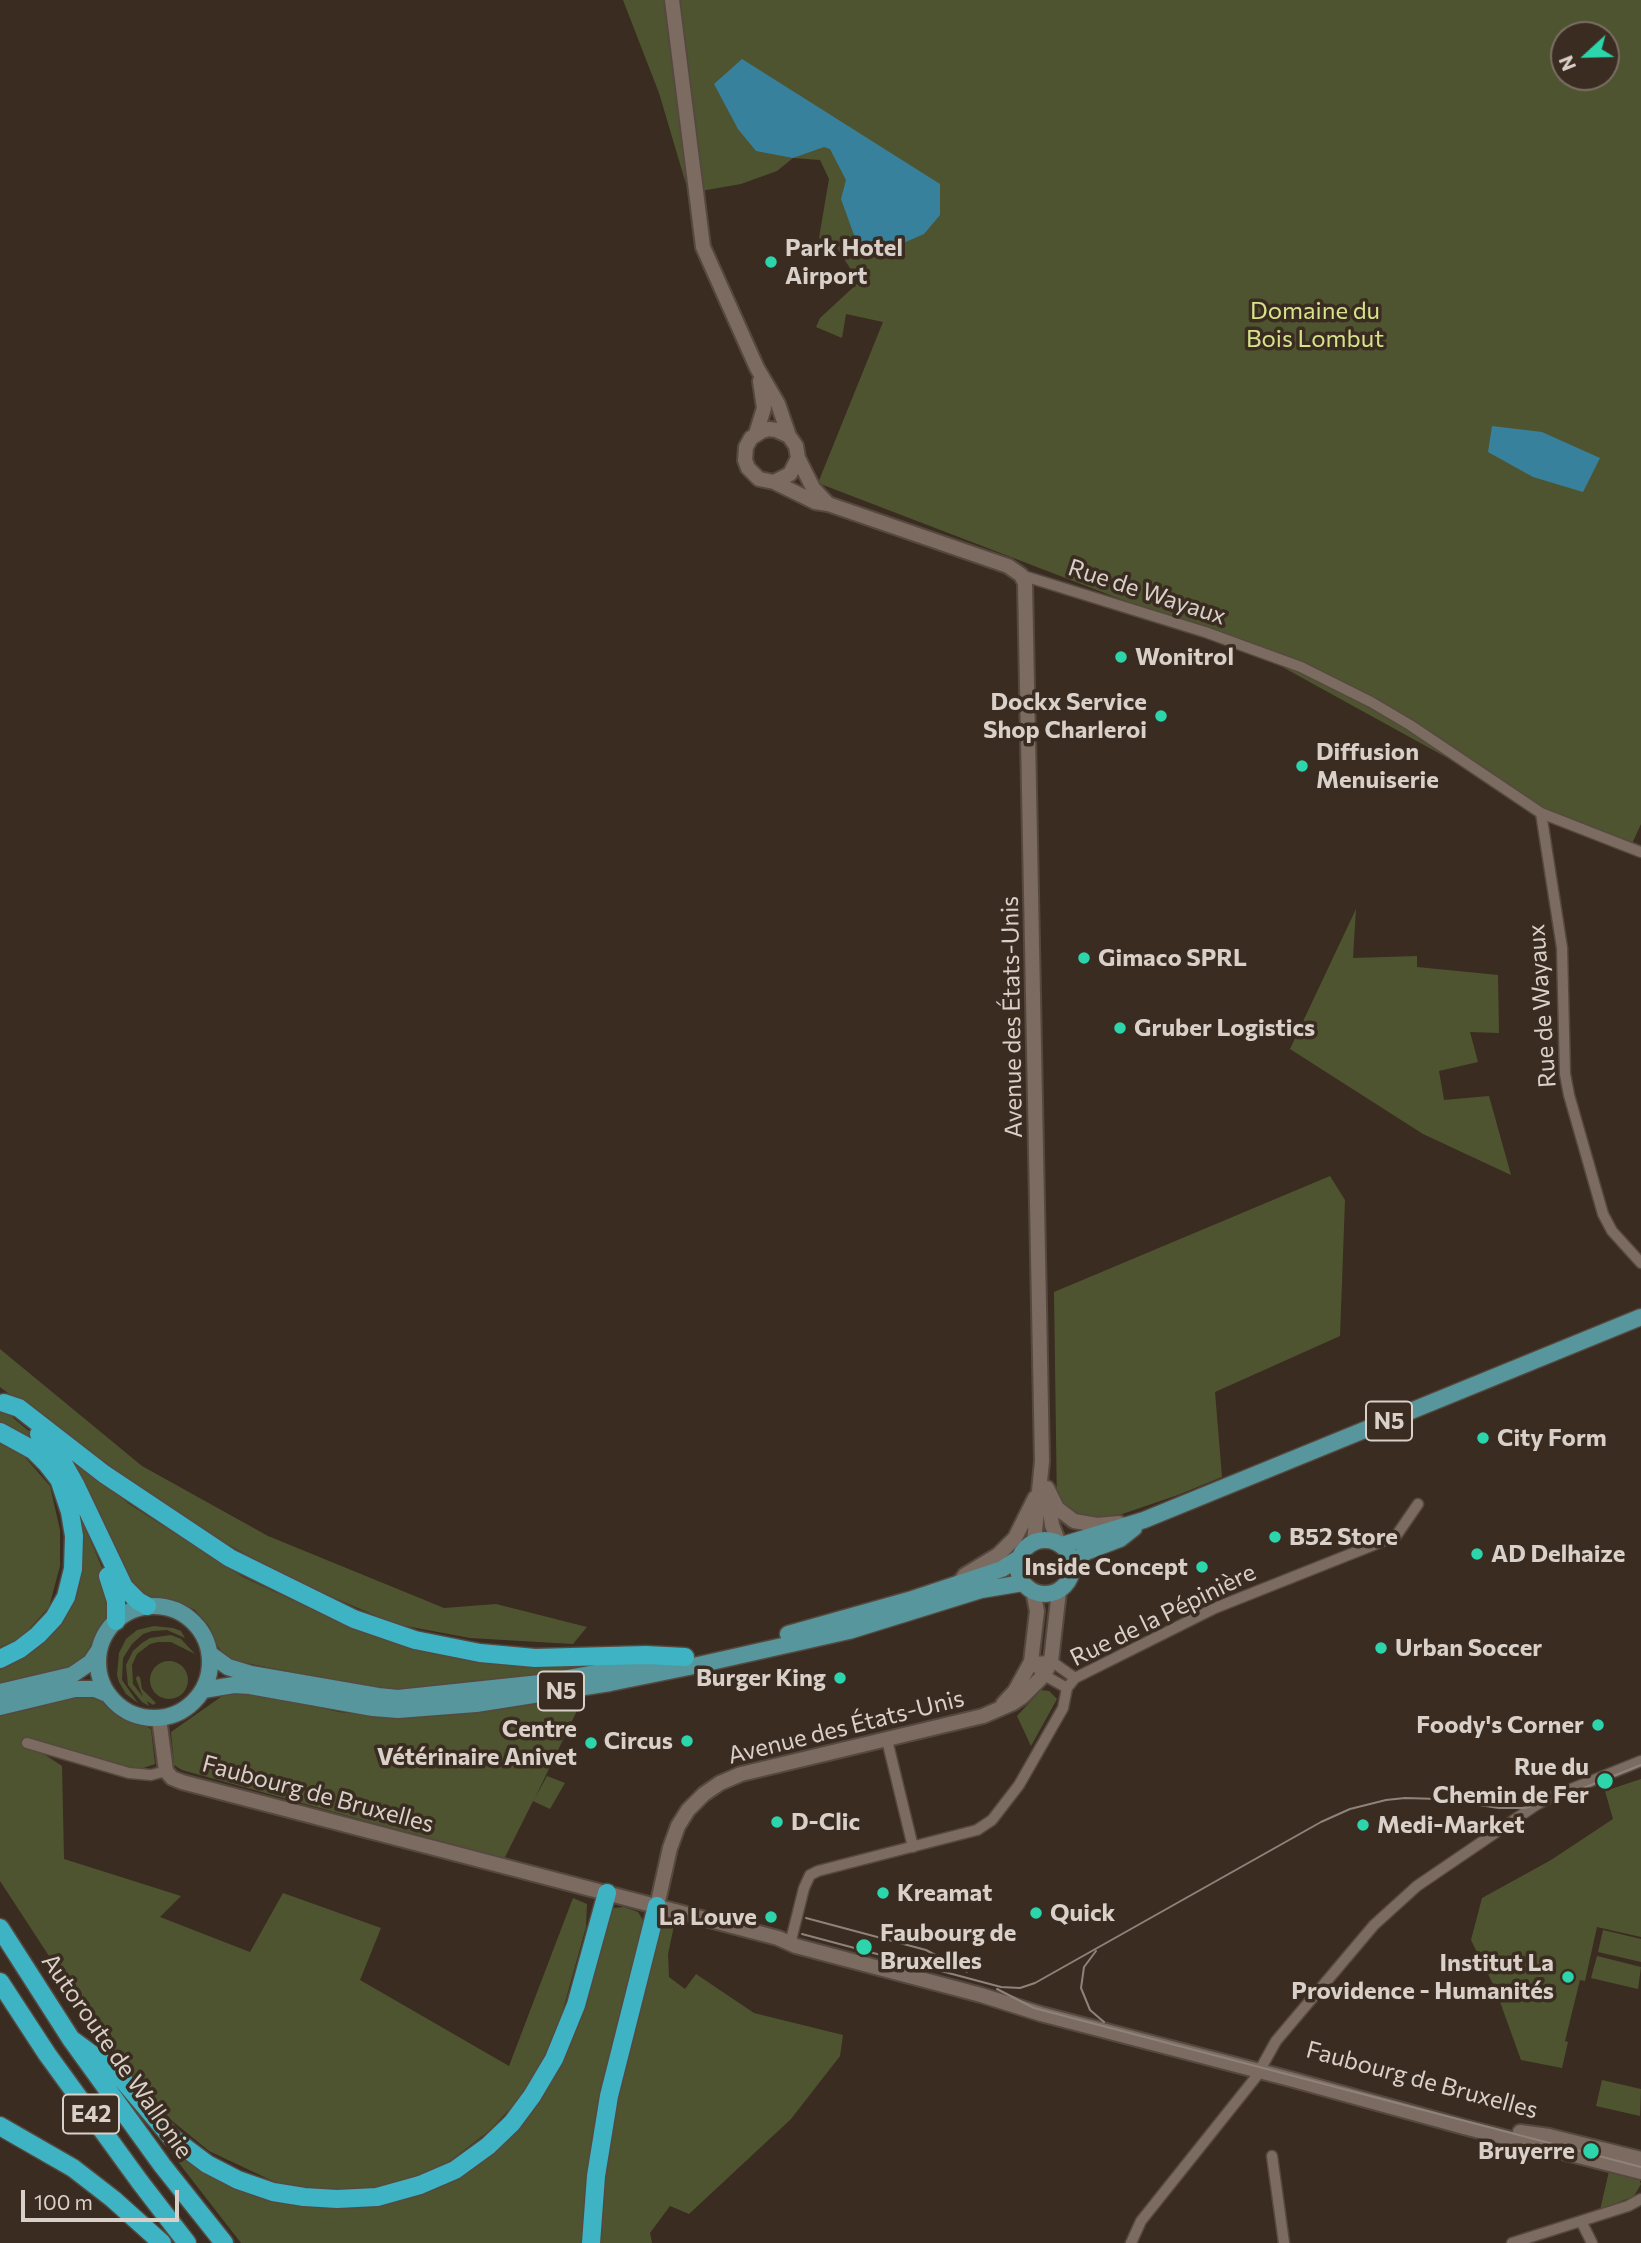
<!DOCTYPE html>
<html>
<head>
<meta charset="utf-8">
<style>
	body { margin:0 }
	#map { position:relative; width:1641px; height:2243px; overflow:hidden; background:#3a2c21; font-family:Commissioner,sans-serif }
	canvas { display:block }
	.north { position:absolute; left:1550px; top:21px; width:70px; height:70px; box-sizing:border-box; background:#3a2c21; border:2px solid #7a6e64; border-radius:50%; rotate:248deg; font-size:19px; font-weight:700; line-height:28px; text-align:center; color:#d9d0c9 }
	.north::after { content:''; display:block; margin:auto; width:24px; height:32px; background:#2cd5ab; clip-path:polygon(50% 0,100% 100%,50% 72%,0 100%) }
	.scale { position:absolute; left:21px; top:2190px; width:158px; height:32px; box-sizing:border-box; border:4px solid #d9d0c9; border-top:0; padding-left:9px; font-size:21px; line-height:24px; white-space:nowrap; color:#d9d0c9; -webkit-text-stroke:5px #3a2c21; paint-order:stroke }
</style>
</head>
<body>
<div id="map">
<canvas width="1641" height="2243"></canvas>
<div class="north">N</div>
<div class="scale">100 m</div>
</div>
<script>
const ctx = document.querySelector('canvas').getContext('2d');
ctx.lineJoin = 'round';
function fill(path, color) { ctx.fillStyle = color; ctx.fill(path, 'evenodd'); }
const toPath = rows => new Path2D(rows.map(r => 'M' + r).join(''));
function strokePath(path, color, width, dash) { ctx.strokeStyle = color; ctx.lineWidth = width; ctx.lineCap = dash ? 'butt' : 'round'; ctx.setLineDash(dash || []); ctx.stroke(path); }
function label(font, color, halo, rows, align = 'center') {
  ctx.font = font + ' Commissioner,sans-serif'; ctx.lineWidth = 7; ctx.setLineDash([]); ctx.textBaseline = 'middle'; ctx.strokeStyle = halo; ctx.fillStyle = color; for (const [text, x, y, turn = 0] of rows) {
    ctx.save(); ctx.translate(x, y); ctx.rotate((+turn || 0) * Math.PI / 180); ctx.textAlign = isNaN(turn) ? turn : align; if (halo) ctx.strokeText(text, 0, 0); ctx.fillText(text, 0, 0); ctx.restore();
  }
}
fill(toPath([
	[623,0,670,0,686,184,659,93],
	[672,0,1641,0,1641,824,1630,848,1531,804,1248,648,818,483,883,322,846,314,842,338,816,327,820,318,859,282,835,245,819,238,829,179,820,160,793,158,777,171,741,184,695,192],
	[1564,35,1606,35,1606,77,1564,77],
	[1356,909,1353,958,1417,956,1417,967,1498,975,1499,1033,1470,1032,1478,1062,1439,1071,1444,1100,1489,1096,1511,1175,1423,1134,1290,1049],
	[1330,1176,1345,1200,1340,1336,1215,1392,1222,1477,1178,1495,1090,1525,1057,1508,1054,1292],
	[0,1349,142,1466,268,1536,444,1608,496,1604,587,1627,573,1644,470,1638,395,1624,284,1576,201,1529,107,1469,0,1387],
	[0,1407,30,1432,53,1459,0,1423],
	[47,1436,129,1504,243,1577,326,1616,424,1647,606,1661,593,1668,395,1692,235,1661,228,1658,218,1647,209,1626,195,1610,181,1603,152,1597,131,1586],
	[0,1442,23,1455,50,1486,60,1530,60,1566,49,1607,21,1638,0,1647],
	[76,1506,116,1601,81,1662,29,1686,0,1691,0,1659,61,1608],
	[154,1626,173,1628,181,1631,185,1638,167,1630,152,1631,143,1634,132,1644,123,1658,122,1680,138,1703,126,1694,119,1682,117,1675,119,1653,126,1639,137,1630],
	[171,1635,181,1639,195,1654,171,1642,158,1642,150,1644,137,1654,132,1665,133,1684,143,1697,136,1679,137,1676,140,1677,142,1689,156,1703,153,1705,147,1701,149,1706,142,1702,128,1685,126,1665,133,1651,142,1643,150,1638],
	'150 1680a19 19 0 1 1 38 0a19 19 0 1 1-38 0Z',
	[95,1689,115,1710,151,1729,155,1764,129,1773,30,1745,62,1766,64,1859,181,1896,160,1917,250,1952,283,1893,381,1928,360,1980,509,2066,573,1898,587,1904,586,1927,556,2035,522,2096,489,2131,446,2164,393,2186,334,2193,279,2184,209,2151,171,2120,117,2060,0,1881,0,1716],
	[242,1690,339,1712,396,1718,584,1696,534,1800,547,1776,565,1783,550,1809,533,1801,504,1859,182,1770,174,1765,171,1732,225,1694],
	[1041,1690,1049,1691,1057,1699,1031,1746,1017,1716],
	[1641,1779,1641,1937,1597,1927,1585,1981,1580,1980,1565,2041,1568,2042,1562,2068,1521,2060,1495,1988,1471,1940,1482,1898,1551,1860,1613,1819,1605,1791],
	[624,1907,638,1912,644,1922,602,2086,587,2200,586,2243,241,2243,182,2167,154,2128,198,2165,313,2205,361,2207,416,2195,532,2109,606,1916,614,1908],
	[654,1918,675,1921,668,1954,669,1977,685,1989,696,1974,754,2013,843,2035,840,2056,791,2119,689,2214,670,2206,650,2233,652,2243,594,2243,596,2176],
	[1603,1930,1641,1939,1641,1962,1598,1952],
	[1597,1956,1641,1967,1638,1989,1591,1978],
	[1602,2080,1641,2089,1640,2116,1596,2106],
	[1610,2167,1637,2175,1641,2184,1634,2196,1600,2210]
]), '#4f5430');
fill(toPath([
	[742,59,940,184,940,215,924,234,894,247,871,250,854,235,841,199,846,180,830,149,824,147,793,158,756,151,738,129,714,84],
	[1492,426,1542,432,1600,458,1583,492,1533,477,1488,452]
]), '#38819c');
const street = toPath([
	[1021,575,1205,632,1301,667,1371,702,1410,725,1541,813,1641,852],
	[1541,813,1562,948,1565,1074,1569,1095,1603,1214,1612,1231,1641,1263],
	[1031,1662,1051,1661,1075,1678],
	[1031,1662,1044,1675,1067,1688],
	[887,1740,913,1847],
	[27,1743,129,1773,151,1775,166,1771],
	[790,1944,804,1888,810,1875,818,1871,977,1830,992,1820,1019,1785,1063,1708,1067,1688,1075,1678,1215,1608,1396,1536,1418,1504],
	[1272,2156,1284,2243],
	[1581,2221,1592,2243],
	[1131,2243,1141,2221,1256,2077,1276,2041,1374,1925,1417,1886,1536,1805,1549,1798,1641,1761],
	[1512,2243,1628,2206,1641,2199]
]);
const secondary = toPath([
	[672,0,703,247,757,368,778,404,789,436],
	[756,434,764,408,760,381],
	[774,482,790,474,798,458],
	[828,504,813,488,798,458,796,446,789,436,776,430,769,429,762,431,751,438,746,447,745,460,748,468,759,479,774,482,815,502,828,504,1008,566,1021,575,1025,583,1042,1461,1034,1542],
	[1047,1488,1057,1508,1074,1521,1097,1525,1119,1523],
	[1048,1496,1052,1525,1059,1543],
	[960,1582,965,1575,998,1555,1015,1538,1035,1498],
	[1003,1704,1015,1691,1031,1662,1037,1611,1033,1591],
	[159,1718,166,1771,172,1778,182,1782,778,1938,796,1946,981,1995,1041,2014,1290,2079,1464,2127,1641,2172],
	[657,1906,670,1848,678,1826,688,1810,704,1794,720,1783,741,1774,983,1716,1013,1703,1022,1697,1044,1675,1051,1661,1059,1591],
	[1520,2132,1549,2136,1641,2159]
]);
const primary = toPath([
	'1018 1567a27 27 0 1 1 54 0a27 27 0 1 1-54 0Z',
	[1062,1545,1144,1520,1641,1317],
	[1072,1563,1086,1552,1120,1539,1134,1528],
	'98 1662a56 56 0 1 1 112 0a56 56 0 1 1-112 0Z',
	[788,1634,909,1600,1002,1569,1019,1558],
	[210,1654,228,1667,251,1674,378,1696,398,1698,540,1683,670,1660],
	[203,1690,234,1685,250,1686,373,1708,398,1710,476,1704,610,1683,689,1667,849,1631,981,1590,1023,1583],
	[0,1692,72,1675,91,1662,99,1650],
	[0,1707,75,1689,95,1689,109,1695]
]);
const highway = toPath([
	[4,1403,19,1408,104,1474,230,1558,354,1619,415,1640,480,1653,535,1658,646,1655,685,1657],
	[0,1432,33,1450,47,1464,68,1491],
	[39,1434,49,1443,63,1463,76,1486,124,1587,138,1601,147,1606],
	[108,1576,116,1601,116,1621],
	[0,1659,20,1649,38,1635,54,1618,66,1597,73,1569,74,1536,70,1512,60,1482],
	[0,1928,71,2039,162,2165,224,2243],
	[0,1982,47,2054,140,2182,187,2243],
	[71,2039,116,2072,171,2137,207,2164,238,2180,273,2192,304,2197,337,2199,377,2197,420,2185,455,2170,488,2146,512,2123,532,2096,554,2059,576,2005,607,1893],
	[0,2126,73,2168,113,2199,162,2243],
	[591,2243,596,2176,609,2096,657,1906]
]);
strokePath(street, '#55493f', 13);
strokePath(secondary, '#55493f', 18);
strokePath(primary, '#55493f', 19);
strokePath(highway, '#55493f', 21);
strokePath(street, '#7c6b60', 10);
strokePath(secondary, '#7c6b60', 14);
strokePath(primary, '#56969c', 16);
strokePath(highway, '#3db3c4', 18);
strokePath(toPath([
	[806,1918,926,1950,967,1972],
	[802,1934,1001,1987,1020,1988,1035,1983,1321,1822,1350,1809,1386,1800,1405,1798,1438,1799,1499,1808,1525,1808,1551,1801,1641,1765],
	[1096,1951,1084,1967,1081,1988,1090,2010,1104,2022],
	[997,1989,1034,2008,1641,2167]
]), '#8e837a', 2);
for (const [x, y, r, color] of [
	[771,262,7,"#2cd5ab"],
	[1121,657,7,"#2cd5ab"],
	[1161,716,7,"#2cd5ab"],
	[1302,766,7,"#2cd5ab"],
	[1084,958,7,"#2cd5ab"],
	[1120,1028,7,"#2cd5ab"],
	[1483,1438,7,"#2cd5ab"],
	[1275,1537,7,"#2cd5ab"],
	[1477,1554,7,"#2cd5ab"],
	[1202,1567,7,"#2cd5ab"],
	[1381,1648,7,"#2cd5ab"],
	[840,1678,7,"#2cd5ab"],
	[1598,1725,7,"#2cd5ab"],
	[687,1741,7,"#2cd5ab"],
	[591,1743,7,"#2cd5ab"],
	[1605,1781,9,"#2cd5ab"],
	[777,1822,7,"#2cd5ab"],
	[1363,1825,7,"#2cd5ab"],
	[883,1893,7,"#2cd5ab"],
	[1036,1913,7,"#2cd5ab"],
	[771,1917,7,"#2cd5ab"],
	[864,1947,9,"#2cd5ab"],
	[1568,1977,7,"#2cd5ab"],
	[1591,2151,9,"#2cd5ab"]
]) { const dot = new Path2D(); dot.arc(x, y, r, 0, 2 * Math.PI); ctx.fillStyle = color; ctx.fill(dot); strokePath(dot, '#3a2c21', 2.5); }
for (const [x, y, w] of [
	[1389,1421,46],
	[561,1691,46],
	[91,2114,56]
]) { const box = new Path2D(); box.roundRect(x - w / 2, y - 19.5, w, 39, 5); ctx.fillStyle = '#3a2c21'; ctx.fill(box); strokePath(box, '#d9d0c9', 2); }
label('bold 23px', '#d9d0c9', null, [
	["N5",1389,1421],
	["N5",561,1691],
	["E42",91,2114]
]);
label('bold 24px', '#d9d0c9', '#3a2c21', [
	["Park Hotel",785,248],
	["Airport",785,276],
	["Wonitrol",1135,657],
	["Dockx Service",1147,702,"right"],
	["Shop Charleroi",1147,730,"right"],
	["Diffusion",1316,752],
	["Menuiserie",1316,780],
	["Gimaco SPRL",1098,958],
	["Gruber Logistics",1134,1028],
	["City Form",1497,1438],
	["B52 Store",1289,1537],
	["AD Delhaize",1491,1554],
	["Inside Concept",1188,1567,"right"],
	["Urban Soccer",1395,1648],
	["Burger King",826,1678,"right"],
	["Foody's Corner",1584,1725,"right"],
	["Centre",577,1729,"right"],
	["Vétérinaire Anivet",577,1757,"right"],
	["Circus",673,1741,"right"],
	["Rue du",1589,1767,"right"],
	["Chemin de Fer",1589,1795,"right"],
	["D-Clic",791,1822],
	["Medi-Market",1377,1825],
	["Kreamat",897,1893],
	["Quick",1050,1913],
	["La Louve",757,1917,"right"],
	["Faubourg de",880,1933],
	["Bruxelles",880,1961],
	["Institut La",1554,1963,"right"],
	["Providence - Humanités",1554,1991,"right"],
	["Bruyerre",1575,2151,"right"]
], 'left');
label('24px', '#d6e38a', '#3a2c21', [
	["Domaine du",1315,311],
	["Bois Lombut",1315,339]
]);
label('24px', '#d9d0c9', '#3a2c21', [
	["Rue de Wayaux",1147,592,18],
	["Rue de Wayaux",1542,1006,-94],
	["Avenue des États-Unis",1012,1017,-91],
	["Rue de la Pépinière",1163,1615,-26],
	["Avenue des États-Unis",846,1727,-14],
	["Faubourg de Bruxelles",318,1794,15],
	["Autoroute de Wallonie",117,2056,55],
	["Faubourg de Bruxelles",1422,2080,15]
]);
</script>
</body>
</html>
